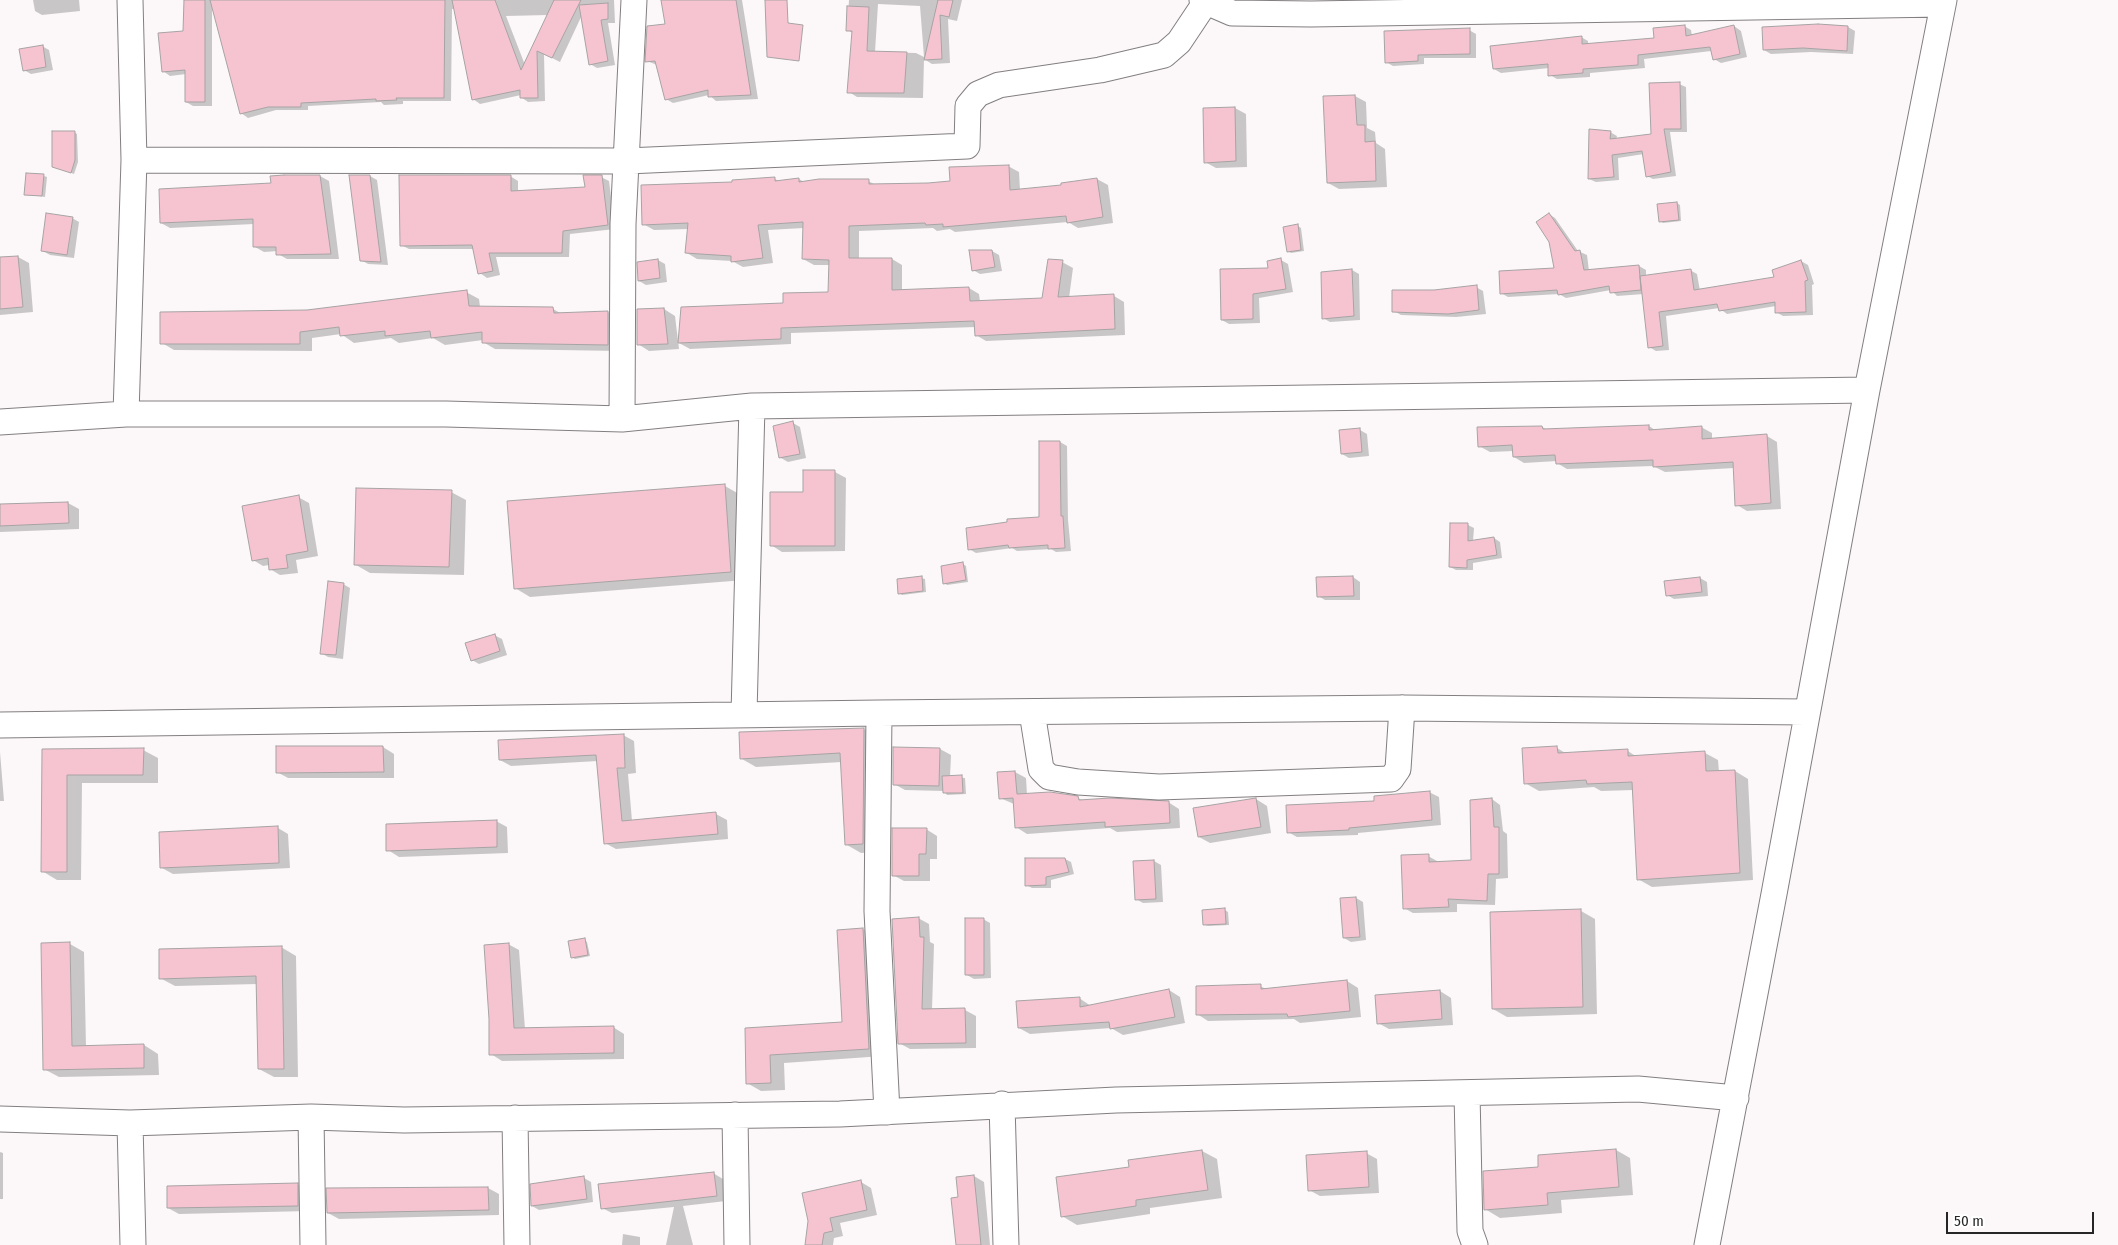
<!DOCTYPE html>
<html>
<head>
<meta charset="utf-8">
<style>
	body { margin:0 }
	#map { position:relative; width:2118px; height:1245px; overflow:hidden; background:#fcf8f9; font-family:"Fira Sans Condensed",sans-serif }
	canvas { display:block }
	.scale { position:absolute; left:1946px; top:1212px; width:148px; height:22px; box-sizing:border-box; border:2px solid #272626; border-top:0; padding-left:6px; font-size:15px; line-height:18px; white-space:nowrap; color:#272626; -webkit-text-stroke:4px #fff; paint-order:stroke }
</style>
</head>
<body>
<div id="map">
<canvas width="2118" height="1245"></canvas>
<div class="scale">50 m</div>
</div>
<script>
const ctx = document.querySelector('canvas').getContext('2d');
ctx.lineJoin = 'round';
function fill(path, color) { ctx.fillStyle = color; ctx.fill(path, 'evenodd'); }
const toPath = rows => new Path2D(rows.map(r => 'M' + r).join(''));
function strokePath(path, color, width, dash) { ctx.strokeStyle = color; ctx.lineWidth = width; ctx.lineCap = dash ? 'butt' : 'round'; ctx.setLineDash(dash || []); ctx.stroke(path); }
fill(toPath([
	[33,0,79,0,80,11,42,15,35,11],
	[185,0,614,0,615,23,608,23,615,65,597,68,590,64,582,15,560,62,544,54,545,101,528,102,521,97,521,95,480,104,473,99,455,9,452,9,451,101,403,101,403,104,384,105,381,102,308,106,308,110,276,110,248,118,241,113,212,5,212,106,193,106,186,102,186,74,170,76,163,71,184,32],
	[548,15,525,65,506,16],
	[663,0,742,0,758,99,716,101,709,95,673,103,666,99,657,65,647,61,666,25],
	[849,0,962,0,957,21,948,19,950,63,932,64,924,59,923,98,857,97,849,92,853,33,847,30],
	[878,4,920,6,924,57,916,53,875,52],
	[1684,26,1691,30,1692,36,1734,26,1741,31,1747,57,1721,63,1714,59,1711,51,1644,59,1645,68,1590,73,1590,77,1557,79,1550,75,1549,68,1501,73,1494,69,1581,37,1588,41,1588,45,1656,39],
	[1848,27,1855,31,1853,54,1811,52,1771,54,1764,50],
	[1469,30,1476,34,1476,58,1424,58,1424,64,1393,66,1386,62],
	[42,46,49,50,53,70,31,74,24,70],
	[1679,84,1686,87,1687,132,1670,132,1676,176,1653,179,1647,176,1644,154,1618,158,1619,180,1596,182,1589,179,1610,132,1617,136,1616,140,1652,135],
	[1355,96,1366,102,1367,128,1375,132,1376,143,1385,149,1387,187,1339,189,1328,183],
	[1235,108,1246,114,1247,167,1216,168,1205,162,1204,109],
	[74,132,77,134,78,162,74,174,57,168],
	[1008,166,1019,172,1020,190,1063,186,1097,179,1108,185,1113,223,1078,228,1068,222,955,232,950,229,937,231,933,228,859,231,859,259,892,259,902,265,902,291,969,288,979,294,980,302,1043,299,1062,262,1073,268,1069,298,1114,296,1124,302,1125,335,986,341,976,335,976,327,791,333,791,344,690,349,679,343,784,304,830,293,830,265,814,265,803,259,804,228,768,230,773,263,743,267,732,261,697,259,687,253,689,229,654,230,643,224,734,183,775,179,781,182,799,179,804,182,868,181,876,185,929,184,951,182],
	[44,176,47,177,45,197,25,194],
	[320,176,329,181,339,259,287,259,278,254,278,251,264,252,255,247,254,224,170,228,161,223,272,185],
	[370,176,377,180,388,265,368,264,361,260],
	[510,176,518,181,518,192,586,189,601,177,609,181,615,229,570,234,569,257,496,257,500,275,487,278,480,273,474,249,409,249,401,245],
	[1677,203,1680,205,1681,221,1663,223,1660,221],
	[1549,214,1555,218,1578,251,1587,255,1589,271,1639,266,1646,270,1646,276,1690,270,1697,274,1700,291,1776,278,1801,261,1808,265,1814,284,1812,285,1813,315,1783,316,1776,312,1776,306,1727,314,1719,308,1666,316,1669,350,1656,351,1649,347,1644,294,1617,296,1611,290,1566,298,1559,294,1508,297,1501,293,1555,269],
	[72,218,79,222,74,258,50,255,43,251],
	[1298,226,1301,228,1304,251,1291,253,1288,251],
	[992,251,999,255,1002,271,980,274,973,270,971,252],
	[18,257,29,263,33,312,0,315,0,258],
	[658,260,665,264,667,282,646,285,639,281],
	[1281,260,1288,264,1293,292,1259,298,1260,323,1229,324,1222,320],
	[1352,270,1359,274,1360,320,1330,322,1323,318],
	[1476,287,1483,291,1486,314,1456,317,1401,315,1394,311,1434,291],
	[466,292,479,299,480,307,553,309,562,314,608,312,620,319,620,351,495,349,483,342,483,340,445,345,433,338,399,343,391,338,354,343,341,334,312,338,312,351,174,350,162,343,307,312],
	[664,309,675,316,679,349,649,351,638,344],
	[793,423,800,427,806,458,788,462,781,458],
	[1649,426,1655,430,1701,427,1712,433,1712,439,1767,436,1777,442,1781,509,1747,511,1737,505,1734,468,1665,472,1653,466,1567,469,1557,463,1557,461,1524,463,1514,457,1514,451,1490,452,1479,446,1542,427,1548,430],
	[1360,430,1367,434,1369,456,1349,458,1342,454],
	[1040,442,1060,442,1067,446,1068,520,1071,551,1056,552,1051,549,1017,551,1012,548,976,553,969,549,1041,518],
	[835,472,846,478,845,551,782,552,771,545,804,493],
	[725,486,739,494,745,580,530,597,515,588],
	[451,492,466,500,464,575,370,573,356,565],
	[298,497,309,503,318,556,296,560,298,573,280,575,270,569,269,565,263,566,253,560],
	[68,503,79,509,79,529,0,532,0,506],
	[1468,525,1474,528,1473,541,1494,538,1500,542,1502,558,1473,563,1473,570,1456,570,1450,567],
	[963,564,966,566,968,582,947,585,944,583],
	[1353,577,1360,582,1360,600,1325,600,1318,596],
	[921,578,925,579,926,592,902,595,899,593],
	[1700,578,1707,582,1708,596,1674,599,1667,595],
	[343,584,350,588,343,659,328,657,321,653],
	[494,635,502,639,507,655,479,664,472,660],
	[864,729,879,737,878,852,861,853,847,845,842,762,756,767,742,759,740,733],
	[623,735,634,741,636,773,628,774,632,821,716,814,727,820,728,839,616,849,605,843,598,761,511,766,500,760],
	[383,747,394,754,394,778,288,778,277,772],
	[1557,748,1567,754,1628,751,1637,757,1705,753,1718,760,1719,772,1735,771,1748,779,1753,880,1652,887,1638,879,1634,790,1601,791,1594,787,1539,791,1525,783],
	[940,749,951,755,950,777,965,778,966,794,947,795,944,791,905,790,894,784],
	[43,750,143,750,158,758,158,783,82,783,81,880,57,880,42,871],
	[0,752,4,801,0,801],
	[1015,772,1026,778,1027,795,1078,798,1084,801,1168,802,1179,809,1180,828,1117,832,1110,828,1027,834,1016,827,1014,804,1000,798],
	[1429,792,1439,797,1441,825,1358,833,1358,835,1297,837,1288,832,1376,802],
	[1256,799,1267,806,1271,833,1210,843,1199,837],
	[1492,799,1500,805,1503,831,1507,834,1508,878,1496,879,1495,905,1457,904,1457,912,1413,913,1404,908,1428,856,1437,861,1437,863,1473,861],
	[496,821,507,827,508,853,399,857,388,850],
	[278,828,288,834,290,868,173,874,162,868],
	[926,829,937,836,937,859,930,859,930,881,904,881,893,875],
	[1065,859,1071,862,1074,874,1051,880,1051,888,1032,888,1026,885],
	[1154,861,1161,865,1163,902,1143,903,1136,899],
	[1356,898,1363,902,1366,940,1351,942,1344,938,1342,899],
	[1225,910,1228,912,1229,925,1208,926,1205,925,1204,911],
	[1581,911,1595,919,1597,1014,1507,1017,1493,1009],
	[918,918,929,924,930,942,934,944,932,1010,965,1010,976,1016,976,1048,910,1049,899,1043],
	[983,919,990,923,991,978,974,979,967,975],
	[863,929,877,938,883,1056,784,1063,785,1090,761,1091,747,1083,746,1029,844,1023,838,931],
	[584,940,587,942,590,956,575,959,572,957],
	[70,944,84,952,86,1047,144,1045,158,1054,159,1075,59,1077,44,1069],
	[508,944,519,950,525,1029,613,1027,624,1034,624,1059,502,1061,491,1054],
	[281,947,296,956,298,1077,274,1077,259,1069,258,984,175,986,160,978],
	[1347,981,1358,988,1361,1017,1300,1023,1294,1019,1208,1021,1197,1014,1260,986,1268,990],
	[1169,990,1180,997,1185,1023,1123,1035,1111,1028,1030,1034,1019,1028,1079,998,1091,1006],
	[1440,991,1451,998,1453,1025,1389,1029,1378,1023],
	[1616,1150,1630,1158,1633,1195,1561,1200,1562,1213,1500,1218,1485,1209,1540,1168],
	[1202,1151,1217,1159,1222,1198,1150,1208,1150,1214,1077,1225,1062,1216],
	[0,1152,3,1153,3,1199,0,1199],
	[1366,1153,1377,1159,1379,1193,1320,1196,1309,1190],
	[713,1173,723,1179,726,1201,683,1206,693,1245,666,1245,674,1207,612,1213,602,1208],
	[974,1176,984,1182,990,1245,957,1245,959,1199],
	[584,1178,591,1182,593,1202,539,1210,532,1206],
	[861,1182,871,1188,877,1215,840,1223,843,1236,834,1238,833,1245,806,1245],
	[297,1184,308,1191,309,1211,179,1214,168,1208],
	[488,1188,499,1194,499,1215,339,1219,328,1213],
	[623,1234,640,1237,640,1245,622,1245]
]), '#0003');
const building = toPath([
	[184,0,205,0,205,102,185,102,185,70,162,72,158,33,183,31,184,0],
	[210,0,445,0,444,98,396,98,397,100,376,101,376,99,301,103,301,107,268,107,240,114,210,0],
	[452,0,495,0,521,70,554,0,581,0,552,58,537,51,538,98,520,98,520,90,472,100,452,0],
	[661,0,736,0,751,95,708,97,708,90,665,100,655,61,645,62,647,26,665,24,661,0],
	[765,0,787,0,788,23,803,25,799,61,767,57,765,0],
	[938,0,953,0,949,17,940,15,942,59,924,60,938,0],
	[608,3,608,19,601,20,608,61,589,65,579,5,608,3],
	[847,6,869,7,867,51,907,52,904,93,847,93,852,31,846,31,847,6],
	[1818,24,1848,26,1847,51,1803,48,1763,50,1762,27,1818,24],
	[1685,25,1686,36,1734,25,1740,54,1713,60,1710,47,1638,55,1638,65,1583,69,1583,73,1548,76,1548,64,1493,69,1490,46,1582,36,1582,44,1654,38,1653,28,1685,25],
	[1470,28,1470,54,1418,55,1418,61,1385,63,1384,31,1470,28],
	[43,45,46,67,23,71,19,49,43,45],
	[1680,82,1681,129,1664,129,1671,172,1646,177,1642,151,1612,155,1614,177,1588,179,1589,129,1611,131,1610,139,1651,134,1649,83,1680,82],
	[1355,95,1357,125,1365,125,1365,142,1375,141,1376,181,1327,183,1323,96,1355,95],
	[1235,107,1236,161,1204,163,1203,108,1235,107],
	[52,131,75,131,75,160,71,173,52,167,52,131],
	[1009,165,1010,190,1061,185,1061,183,1097,178,1103,217,1067,223,1066,216,943,227,943,224,926,225,925,223,849,226,849,258,892,258,892,290,969,287,970,301,1042,298,1048,259,1063,260,1058,297,1114,294,1115,329,975,336,974,321,781,328,781,339,678,343,681,307,783,303,783,293,828,292,829,260,802,259,803,222,758,225,763,258,731,262,731,256,685,253,688,223,642,225,641,185,732,182,732,180,775,177,775,181,799,178,799,182,819,179,869,179,869,184,928,183,950,181,949,167,1009,165],
	[26,173,44,174,42,196,24,195,26,173],
	[284,175,320,175,331,254,276,255,276,247,253,247,253,219,160,223,159,189,271,183,270,176,284,175],
	[349,175,370,175,381,262,360,261,349,175],
	[399,175,511,175,511,191,585,187,583,175,602,175,608,225,563,231,562,253,489,253,493,271,478,274,472,245,400,246,399,175],
	[1677,202,1679,220,1659,222,1657,204,1677,202],
	[46,213,73,217,67,255,41,251,46,213],
	[1549,213,1575,251,1580,250,1584,270,1639,265,1641,290,1610,293,1609,286,1558,295,1557,290,1500,294,1499,271,1554,268,1549,242,1536,222,1549,213],
	[1298,224,1301,250,1287,252,1283,227,1298,224],
	[969,250,992,250,995,267,972,271,969,250],
	[18,256,23,307,0,309,0,257,18,256],
	[1281,258,1286,289,1253,294,1253,319,1221,320,1220,269,1268,268,1267,261,1281,258],
	[658,259,660,278,638,281,637,262,658,259],
	[1801,260,1808,280,1805,281,1806,312,1775,313,1775,302,1719,311,1717,304,1659,312,1663,346,1648,348,1640,276,1691,269,1694,290,1774,277,1772,270,1801,260],
	[1352,269,1354,316,1322,319,1321,272,1352,269],
	[1477,285,1479,310,1448,314,1392,312,1392,290,1434,290,1477,285],
	[467,290,469,306,553,307,554,313,608,311,608,345,482,343,482,332,431,338,430,331,385,336,385,331,340,336,339,327,300,332,300,344,160,344,160,312,307,310,467,290],
	[664,308,668,344,637,345,637,309,664,308],
	[793,421,800,454,779,458,773,426,793,421],
	[1649,425,1649,430,1702,426,1702,439,1767,434,1771,503,1735,506,1733,462,1653,467,1653,460,1556,464,1555,455,1513,457,1512,445,1478,447,1477,427,1542,426,1543,429,1649,425],
	[1360,428,1362,452,1341,454,1339,430,1360,428],
	[1039,441,1060,441,1061,516,1063,516,1065,548,1048,549,1048,545,1009,548,1008,545,968,550,966,528,1007,522,1007,519,1039,517,1039,441],
	[803,470,835,470,835,546,770,546,770,492,803,492,803,470],
	[725,484,731,572,514,589,507,501,725,484],
	[356,488,452,490,449,567,354,565,356,488],
	[299,495,308,551,286,555,288,568,269,570,268,558,252,561,242,506,299,495],
	[68,502,69,523,0,526,0,504,68,502],
	[1450,523,1468,523,1468,541,1494,537,1497,555,1467,560,1467,568,1449,567,1450,523],
	[963,562,966,580,943,584,941,566,963,562],
	[922,576,923,591,898,594,897,579,922,576],
	[1353,576,1354,596,1317,597,1316,577,1353,576],
	[1700,577,1702,592,1666,596,1664,581,1700,577],
	[328,581,344,583,336,655,320,654,328,581],
	[495,634,500,651,471,661,465,643,495,634],
	[864,728,863,844,845,845,840,753,740,759,739,732,864,728],
	[624,734,625,768,617,768,622,821,716,812,718,834,604,844,596,755,499,760,498,740,624,734],
	[276,746,383,746,384,772,276,773,276,746],
	[1557,746,1558,753,1628,749,1628,756,1705,751,1706,771,1735,770,1740,873,1637,880,1632,782,1587,784,1586,780,1524,784,1522,748,1557,746],
	[893,747,940,748,939,786,893,785,893,747],
	[144,748,143,775,67,775,67,872,41,872,42,749,144,748],
	[1015,771,1017,794,1050,792,1078,796,1079,800,1110,798,1169,801,1170,823,1105,827,1105,822,1015,828,1013,798,999,799,997,772,1015,771],
	[962,775,963,793,943,793,942,776,962,775],
	[1430,791,1432,820,1349,828,1349,830,1287,833,1286,805,1374,801,1374,796,1430,791],
	[1256,798,1261,827,1198,837,1193,808,1256,798],
	[1492,798,1494,827,1499,827,1499,874,1488,874,1487,901,1448,899,1449,907,1403,909,1401,855,1429,854,1429,862,1471,860,1470,800,1492,798],
	[497,820,497,847,386,851,386,824,497,820],
	[278,826,279,863,160,868,159,832,278,826],
	[892,828,927,828,926,854,919,854,919,876,892,876,892,828],
	[1025,858,1065,858,1069,872,1046,877,1046,885,1025,886,1025,858],
	[1154,860,1156,899,1135,900,1133,861,1154,860],
	[1356,897,1360,937,1343,938,1340,898,1356,897],
	[1225,908,1226,924,1203,925,1202,910,1225,908],
	[1581,909,1583,1007,1492,1009,1490,912,1581,909],
	[919,917,920,937,924,937,922,1009,965,1008,966,1043,898,1044,892,919,919,917],
	[965,918,984,918,984,975,965,975,965,918],
	[863,928,869,1049,770,1055,771,1083,746,1084,745,1028,842,1022,837,930,863,928],
	[585,938,588,955,571,958,568,941,585,938],
	[70,942,72,1046,144,1044,144,1068,43,1070,41,943,70,942],
	[509,943,514,1028,614,1026,614,1053,489,1055,489,1019,484,945,509,943],
	[282,946,284,1069,258,1069,256,976,159,979,159,949,282,946],
	[1347,980,1350,1011,1288,1017,1287,1014,1196,1015,1196,986,1261,984,1261,989,1347,980],
	[1169,989,1175,1017,1110,1029,1109,1022,1018,1028,1016,1001,1080,997,1080,1007,1169,989],
	[1440,990,1442,1019,1377,1024,1375,995,1440,990],
	[1616,1149,1619,1187,1547,1193,1548,1205,1484,1210,1483,1171,1538,1167,1538,1155,1616,1149],
	[1202,1150,1208,1190,1136,1200,1136,1206,1061,1217,1056,1177,1129,1167,1128,1160,1202,1150],
	[1367,1151,1369,1187,1308,1191,1306,1155,1367,1151],
	[714,1172,717,1196,601,1209,598,1184,714,1172],
	[974,1175,981,1245,956,1245,951,1198,958,1197,956,1177,974,1175],
	[584,1176,587,1199,531,1206,530,1184,584,1176],
	[861,1180,867,1210,830,1218,833,1231,824,1233,822,1245,805,1245,808,1221,802,1193,861,1180],
	[298,1183,298,1206,167,1208,167,1186,298,1183],
	[488,1187,489,1210,327,1213,326,1188,488,1187]
]);
fill(building, '#f6c4d1');
strokePath(building, '#a7a3a4', 1);
const minor = toPath([
	[1202,0,1232,13,1311,14,1943,4],
	[134,160,627,161,967,146,968,106,978,94,999,85,1100,70,1164,55,1179,42,1205,3],
	[126,414,134,160,130,0],
	[622,419,623,224,634,0],
	[0,422,126,414,446,414,622,419,752,406,1867,390],
	[1032,712,1041,769,1049,777,1078,782,1159,787,1391,779,1398,769,1402,708],
	[879,713,877,911,887,1112],
	[744,714,752,406],
	[0,725,879,713,1402,708,1806,712],
	[1467,1093,1470,1231,1475,1245],
	[1002,1104,1006,1245],
	[735,1115,737,1245],
	[311,1117,313,1245],
	[515,1118,517,1245],
	[0,1119,130,1123,311,1117,404,1120,840,1114,1116,1100,1638,1089,1736,1098],
	[130,1123,133,1245],
	[1707,1245,1774,894,1867,390,1944,0]
]);
strokePath(minor, '#837f80', 27);
strokePath(minor, '#fff', 25);
</script>
</body>
</html>
